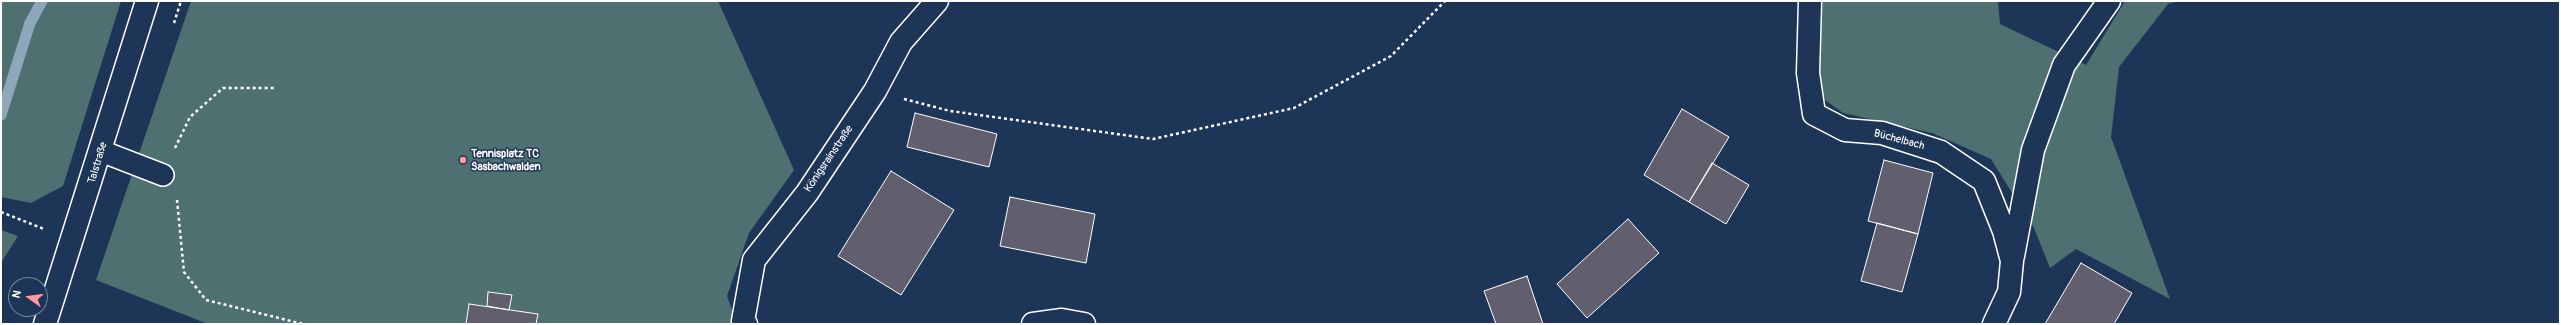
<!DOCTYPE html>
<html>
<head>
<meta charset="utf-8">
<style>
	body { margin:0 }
	#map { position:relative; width:2561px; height:325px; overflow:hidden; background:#1d3557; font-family:Pangolin,sans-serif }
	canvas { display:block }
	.frame { position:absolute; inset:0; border:2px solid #fff; pointer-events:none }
	.north { position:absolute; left:8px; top:277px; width:40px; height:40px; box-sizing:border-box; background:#1d3557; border:1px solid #77869a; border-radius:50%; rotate:284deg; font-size:11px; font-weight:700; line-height:16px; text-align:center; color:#fff }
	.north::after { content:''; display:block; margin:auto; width:14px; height:18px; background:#ff9aa2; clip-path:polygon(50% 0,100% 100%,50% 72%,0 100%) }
</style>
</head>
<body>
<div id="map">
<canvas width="2561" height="325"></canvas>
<div class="frame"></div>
<div class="north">N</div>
</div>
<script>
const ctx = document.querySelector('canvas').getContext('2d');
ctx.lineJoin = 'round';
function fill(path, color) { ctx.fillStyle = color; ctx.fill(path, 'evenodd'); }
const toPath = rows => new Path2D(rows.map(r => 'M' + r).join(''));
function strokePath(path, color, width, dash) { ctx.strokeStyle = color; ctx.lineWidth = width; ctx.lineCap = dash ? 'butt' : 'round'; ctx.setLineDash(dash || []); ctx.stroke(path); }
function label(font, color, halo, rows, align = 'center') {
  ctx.font = font + ' Pangolin,sans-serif'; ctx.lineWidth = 3; ctx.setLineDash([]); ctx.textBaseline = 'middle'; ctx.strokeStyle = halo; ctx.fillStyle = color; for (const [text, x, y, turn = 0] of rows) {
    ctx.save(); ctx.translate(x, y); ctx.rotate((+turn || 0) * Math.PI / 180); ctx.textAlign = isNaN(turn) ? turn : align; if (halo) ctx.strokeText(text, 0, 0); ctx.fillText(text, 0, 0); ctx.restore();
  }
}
fill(toPath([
	[1,1,121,1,63,186,31,203,1,197],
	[191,1,718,1,794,170,749,233,727,296,737,324,208,324,96,280],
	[1819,1,1998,1,2000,24,2086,65,2125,1,2177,1,2168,4,2119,67,2111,137,2170,299,2076,249,2050,268,2034,228,1991,159,1932,133,1843,113,1825,100,1815,60],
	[1,230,18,236,1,263]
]), '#4f7070');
strokePath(toPath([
	[1,115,30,23,42,1]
]), '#8fa7ba', 11);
const building = toPath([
	[1682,109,1729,137,1689,202,1644,175,1682,109],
	[915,113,997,134,989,167,907,147,915,113],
	[1884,160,1933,173,1918,234,1868,221,1884,160],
	[1712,163,1749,185,1726,224,1689,202,1712,163],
	[891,171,954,210,901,295,838,256,891,171],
	[1010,197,1095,214,1086,263,1000,246,1010,197],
	[1628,219,1659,253,1587,318,1557,284,1628,219],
	[1877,223,1918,234,1902,292,1861,281,1877,223],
	[2081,263,2132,293,2114,324,2045,324,2081,263],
	[1527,276,1543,324,1496,324,1484,291,1527,276],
	[488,292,512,295,509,310,487,306,488,292],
	[469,304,538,314,536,324,466,324,469,304]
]);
fill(building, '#615e6d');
strokePath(building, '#fff', 1);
const lane = toPath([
	[101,151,163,175]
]);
const street = toPath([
	[1810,1,1808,73,1814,114,1845,130,1882,133,1941,152,1984,181,2004,231,2012,261,2009,292,1994,324],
	[2013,256,2033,150,2064,65,2109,1],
	[746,324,743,321,754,260,807,193,875,91,901,42,937,1],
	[1033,324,1062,320,1084,324]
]);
const secondary = toPath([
	[45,324,147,1]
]);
strokePath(lane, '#fff', 24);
strokePath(street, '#fff', 25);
strokePath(secondary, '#fff', 25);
strokePath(toPath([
	[174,23,181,1],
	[904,99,950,111,1153,139,1294,108,1391,56,1445,1],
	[175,148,190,117,223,88,274,88],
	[177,200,184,272,206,300,303,324],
	[1,212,44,229]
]), '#fff', 2.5, [3, 3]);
strokePath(lane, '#1d3557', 21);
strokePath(street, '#1d3557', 22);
strokePath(secondary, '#1d3557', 22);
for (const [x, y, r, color] of [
	[463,160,4,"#ff9aa2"]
]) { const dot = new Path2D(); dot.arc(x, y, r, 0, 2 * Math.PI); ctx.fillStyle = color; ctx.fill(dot); strokePath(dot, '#1d3557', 1.5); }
label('11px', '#fff', '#1d3557', [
	["Büchelbach",1899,140,15],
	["Königsrainstraße",829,159,-56],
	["Talstraße",98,163,-73]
]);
label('bold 11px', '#fff', '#1d3557', [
	["Tennisplatz TC",471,154],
	["Sasbachwalden",471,167]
], 'left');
</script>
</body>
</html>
